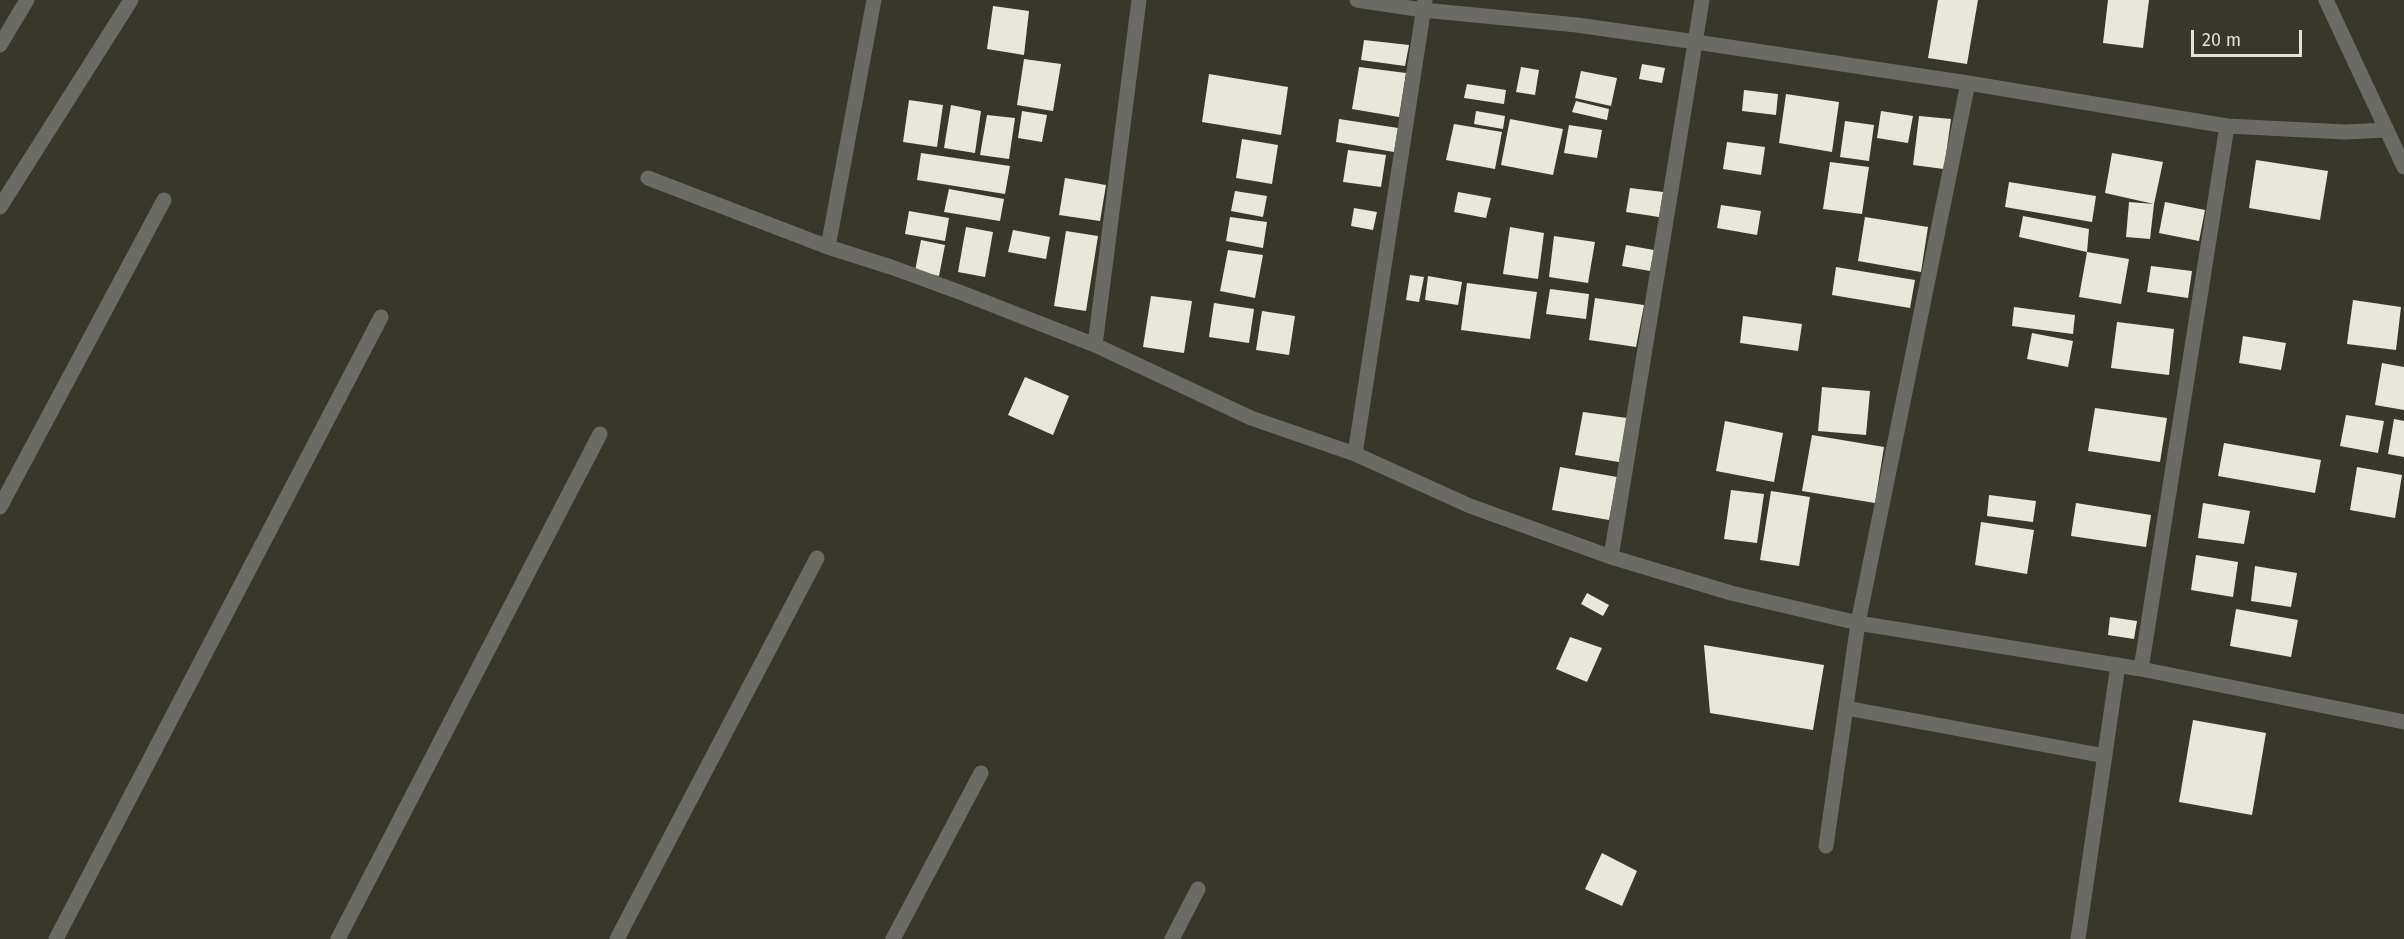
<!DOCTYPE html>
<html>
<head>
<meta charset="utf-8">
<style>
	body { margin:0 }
	#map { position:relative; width:2404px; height:939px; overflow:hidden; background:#39372c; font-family:"Fira Sans",sans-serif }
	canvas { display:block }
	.scale { position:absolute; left:2191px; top:30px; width:111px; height:27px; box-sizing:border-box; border:3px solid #e1e1d9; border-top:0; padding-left:8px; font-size:18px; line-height:21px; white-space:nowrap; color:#e1e1d9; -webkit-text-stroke:4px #39372c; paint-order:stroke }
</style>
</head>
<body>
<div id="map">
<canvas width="2404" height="939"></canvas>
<div class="scale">20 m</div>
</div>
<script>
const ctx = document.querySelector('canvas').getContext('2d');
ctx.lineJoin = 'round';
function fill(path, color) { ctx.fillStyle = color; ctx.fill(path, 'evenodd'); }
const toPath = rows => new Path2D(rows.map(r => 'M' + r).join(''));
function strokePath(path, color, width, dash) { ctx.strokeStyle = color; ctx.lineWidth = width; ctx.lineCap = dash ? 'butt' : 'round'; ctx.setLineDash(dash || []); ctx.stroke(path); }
fill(toPath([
	[1938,0,1978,0,1967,64,1928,58],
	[2108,0,2149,0,2143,48,2103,43],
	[993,6,1029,11,1024,55,987,49],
	[1364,40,1409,45,1405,66,1361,60],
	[1024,59,1061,64,1053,111,1017,105],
	[1642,64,1665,68,1662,83,1639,79],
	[1359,67,1406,73,1399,117,1352,109],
	[1521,67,1539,70,1535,95,1516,92],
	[1581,71,1617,78,1611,106,1575,98],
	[1209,74,1288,87,1281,135,1202,122],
	[1467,84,1506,90,1504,104,1464,98],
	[1744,90,1778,94,1776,115,1742,111],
	[1786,94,1839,102,1832,152,1779,143],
	[909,100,943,105,937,147,903,142],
	[1576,101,1609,109,1607,120,1572,112],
	[951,105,981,111,975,153,944,148],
	[1022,111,1047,115,1042,142,1018,138],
	[1476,111,1505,116,1503,129,1474,124],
	[1881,111,1913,116,1908,143,1877,138],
	[987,115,1015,118,1009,159,980,155],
	[1919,116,1951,119,1944,169,1913,165],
	[1339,119,1398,128,1394,152,1336,142],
	[1510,119,1563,129,1553,175,1501,165],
	[1845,121,1874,125,1869,161,1840,157],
	[1454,124,1502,132,1495,169,1446,160],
	[1569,125,1602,130,1597,158,1564,153],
	[1242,139,1278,145,1272,184,1236,178],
	[1727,142,1765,147,1761,175,1723,169],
	[1348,150,1386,155,1381,187,1343,182],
	[921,153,1010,166,1005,194,917,180],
	[2112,153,2163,162,2154,204,2105,193],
	[2256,160,2328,171,2320,220,2249,208],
	[1830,162,1869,167,1862,214,1823,209],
	[1065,178,1106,185,1100,221,1059,215],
	[2009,182,2096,196,2092,222,2005,207],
	[1630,188,1663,192,1659,217,1626,212],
	[949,189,1004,199,1000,221,944,212],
	[1235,191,1267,196,1263,217,1231,211],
	[1458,192,1491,198,1486,218,1454,212],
	[2129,202,2154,204,2150,239,2126,237],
	[2165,202,2205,210,2199,241,2159,233],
	[1721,205,1761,211,1757,235,1717,228],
	[1354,208,1377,212,1373,230,1351,226],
	[909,211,949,218,945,241,905,234],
	[2023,216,2089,229,2087,252,2019,237],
	[1230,217,1267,222,1263,248,1226,241],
	[1865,217,1928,227,1921,272,1858,261],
	[966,227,993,232,985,277,958,272],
	[1510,227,1544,233,1538,279,1503,274],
	[1013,230,1050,237,1046,259,1008,252],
	[1066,231,1098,236,1086,311,1054,306],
	[1554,236,1595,242,1588,283,1549,277],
	[921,240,945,245,939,276,915,271],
	[1626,245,1654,250,1650,271,1622,266],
	[1228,250,1263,255,1255,298,1220,291],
	[2087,252,2129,259,2121,304,2079,297],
	[2151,266,2192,271,2188,298,2147,292],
	[1836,267,1915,280,1910,308,1832,295],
	[1410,275,1424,277,1419,302,1406,300],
	[1428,276,1462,282,1458,305,1425,300],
	[1467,283,1537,292,1530,339,1461,330],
	[1550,289,1589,294,1586,319,1546,314],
	[1151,296,1192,301,1184,353,1143,347],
	[1595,298,1644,305,1636,347,1589,340],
	[2353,300,2401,307,2396,350,2347,344],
	[1214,303,1254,309,1249,343,1209,337],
	[2014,307,2075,315,2073,334,2012,326],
	[1262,311,1295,316,1289,355,1256,350],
	[1743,316,1802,324,1798,351,1740,343],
	[2117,322,2174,329,2169,375,2111,368],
	[2032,333,2073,341,2068,367,2027,359],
	[2243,336,2286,343,2281,370,2239,363],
	[2382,363,2404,367,2404,410,2375,405],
	[1025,377,1069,396,1053,435,1008,415],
	[1822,387,1870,391,1866,435,1818,431],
	[2095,408,2167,418,2160,462,2088,451],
	[1583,412,1627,418,1619,462,1575,455],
	[2346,415,2384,421,2378,453,2340,446],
	[2394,419,2404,421,2404,457,2388,454],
	[1725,421,1783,433,1774,482,1716,471],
	[1812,435,1884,447,1875,503,1802,491],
	[2224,443,2321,460,2315,493,2218,476],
	[1560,467,1617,477,1609,520,1552,510],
	[2357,467,2402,475,2395,518,2350,510],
	[1731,490,1764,494,1757,543,1724,539],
	[1771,491,1810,497,1799,566,1760,560],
	[1989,495,2036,501,2033,522,1987,516],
	[2076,503,2151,515,2146,547,2071,536],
	[2203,503,2250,511,2244,544,2198,538],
	[1981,522,2034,530,2027,574,1975,565],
	[2196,555,2238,562,2233,597,2191,590],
	[2255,566,2297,573,2291,607,2251,601],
	[1587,593,1609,605,1603,616,1581,604],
	[2236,609,2298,620,2291,657,2230,646],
	[2110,617,2137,621,2134,639,2108,635],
	[1570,637,1602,648,1587,682,1556,669],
	[1704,645,1824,665,1813,730,1710,713],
	[2193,720,2266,733,2252,815,2179,802],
	[1602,853,1637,871,1622,906,1585,889]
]), '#e9e7d9');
strokePath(toPath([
	[0,507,164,200],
	[56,939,381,317],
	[338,939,600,434],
	[617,939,817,558],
	[893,939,981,773],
	[1172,939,1198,889]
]), '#6b6b65', 15);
strokePath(toPath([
	[1357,0,1423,10,1577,25,1696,42,1968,83,2227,126,2345,132,2386,130],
	[2326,0,2404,167],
	[0,45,27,0],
	[648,178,828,247,891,267,962,293,1095,345,1251,418,1355,454,1470,506,1611,557,1731,593,1858,623,2141,669,2404,722],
	[0,207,131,0],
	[828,247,874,0],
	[1095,345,1139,0],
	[1355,454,1425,0],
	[1611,557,1702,0],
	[2141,669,2227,126],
	[1846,708,2105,756],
	[1826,846,1858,623,1968,83],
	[2078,939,2118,665]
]), '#6b6b65', 15);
</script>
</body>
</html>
